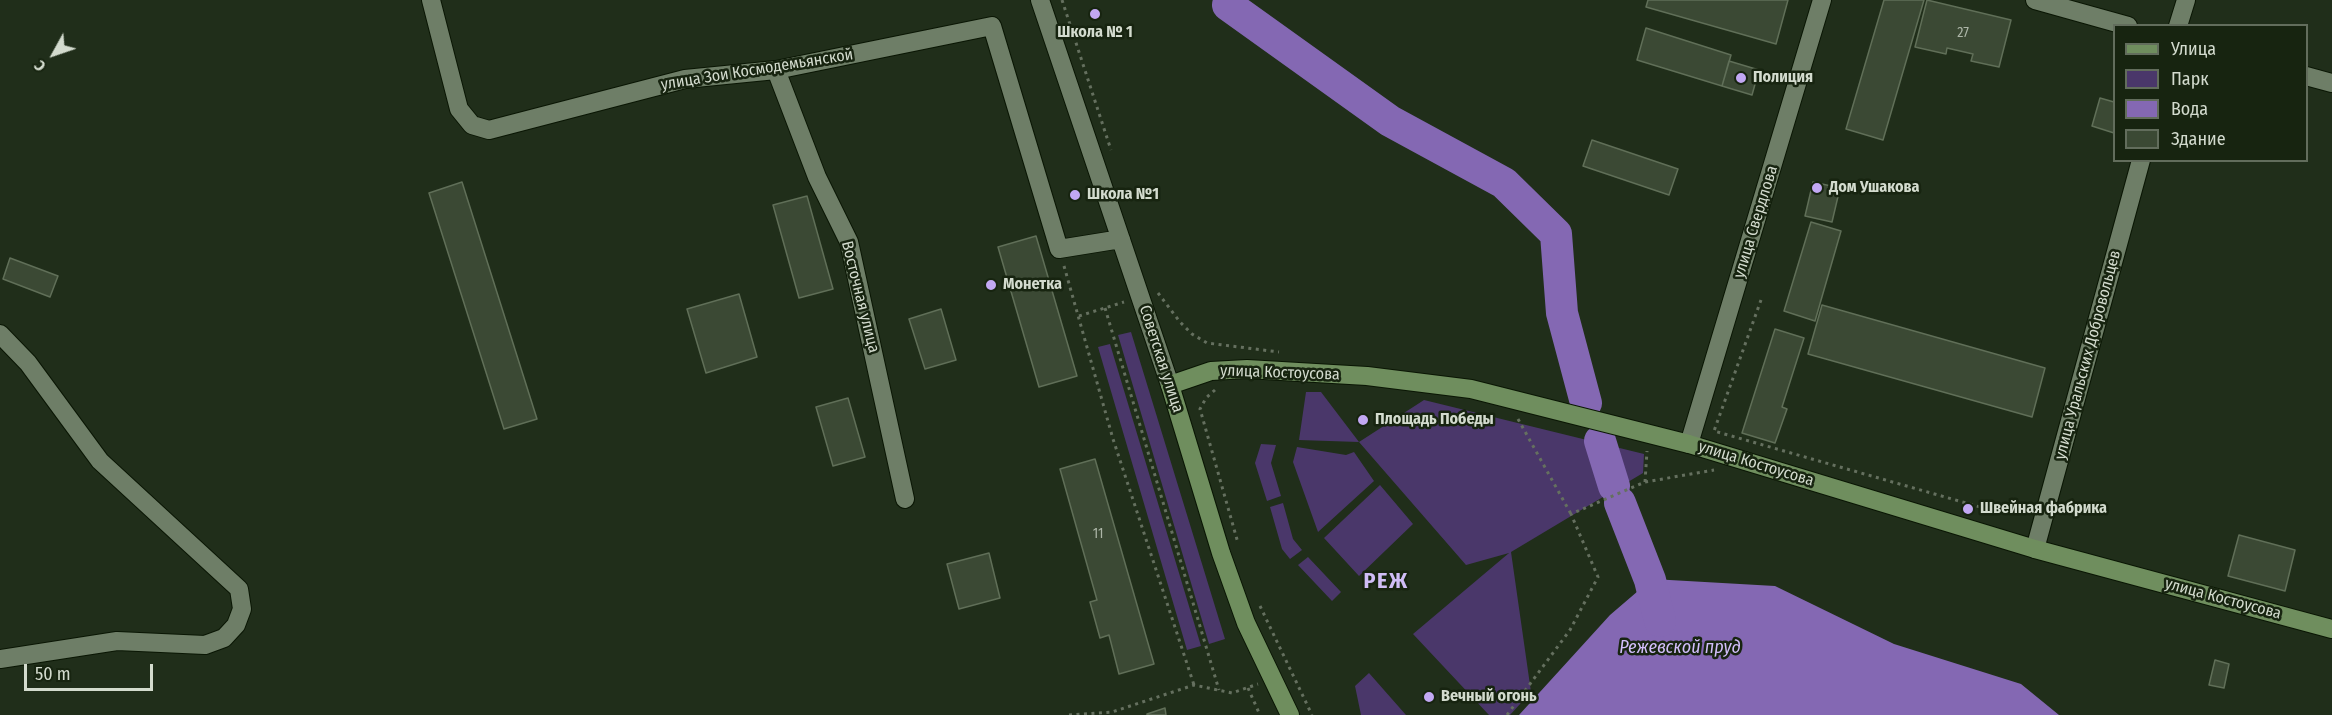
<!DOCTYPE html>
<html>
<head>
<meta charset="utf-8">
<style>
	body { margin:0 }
	#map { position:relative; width:2332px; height:715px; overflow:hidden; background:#202e1a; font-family:"Fira Sans Condensed",sans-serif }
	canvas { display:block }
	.legend { position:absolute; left:2113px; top:24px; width:195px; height:138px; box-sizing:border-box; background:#172410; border:2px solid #626d5c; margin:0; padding:8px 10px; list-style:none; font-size:18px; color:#d3dbce }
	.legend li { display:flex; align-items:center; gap:12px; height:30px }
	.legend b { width:30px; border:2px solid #626d5c }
	.north { position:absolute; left:24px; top:24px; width:60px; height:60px; -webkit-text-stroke:4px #172410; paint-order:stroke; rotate:230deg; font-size:16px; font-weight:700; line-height:24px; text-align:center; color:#d3dbce }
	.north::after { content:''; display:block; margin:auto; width:21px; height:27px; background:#d3dbce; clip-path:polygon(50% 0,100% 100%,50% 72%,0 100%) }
	.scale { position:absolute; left:24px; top:664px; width:129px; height:27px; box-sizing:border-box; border:3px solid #d3dbce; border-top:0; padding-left:8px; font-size:18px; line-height:21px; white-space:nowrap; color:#d3dbce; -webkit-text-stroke:4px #172410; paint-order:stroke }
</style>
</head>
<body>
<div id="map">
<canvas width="2332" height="715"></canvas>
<ul class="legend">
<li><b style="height:8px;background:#6f8e5e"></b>Улица</li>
<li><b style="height:16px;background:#4a376a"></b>Парк</li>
<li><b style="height:16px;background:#8468b3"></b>Вода</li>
<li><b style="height:16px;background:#3b4934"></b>Здание</li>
</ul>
<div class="north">С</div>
<div class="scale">50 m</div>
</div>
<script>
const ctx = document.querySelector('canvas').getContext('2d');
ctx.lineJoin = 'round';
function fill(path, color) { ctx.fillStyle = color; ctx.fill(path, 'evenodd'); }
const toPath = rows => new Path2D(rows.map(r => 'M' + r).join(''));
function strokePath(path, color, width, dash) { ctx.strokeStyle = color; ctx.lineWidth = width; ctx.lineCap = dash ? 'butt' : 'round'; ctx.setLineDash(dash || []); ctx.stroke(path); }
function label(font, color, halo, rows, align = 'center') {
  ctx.font = font + ' "Fira Sans Condensed",sans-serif'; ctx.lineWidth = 5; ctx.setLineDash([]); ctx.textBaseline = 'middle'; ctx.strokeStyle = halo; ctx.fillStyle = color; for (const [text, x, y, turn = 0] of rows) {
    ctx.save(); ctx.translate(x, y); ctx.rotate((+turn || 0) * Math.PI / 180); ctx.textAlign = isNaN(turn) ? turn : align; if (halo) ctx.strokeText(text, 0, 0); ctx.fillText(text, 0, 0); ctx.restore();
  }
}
fill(toPath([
	[1131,332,1225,639,1209,644,1118,335],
	[1110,344,1201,646,1187,650,1098,347],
	[1306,392,1321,392,1359,442,1424,400,1644,454,1643,473,1511,552,1531,692,1510,715,1489,715,1413,634,1509,553,1466,565,1359,442,1299,440],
	[1261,444,1276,445,1271,463,1281,496,1267,501,1255,463],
	[1297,447,1346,455,1354,452,1374,481,1318,532,1293,462],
	[1380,485,1413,524,1359,576,1324,538],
	[1283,503,1293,539,1302,550,1290,559,1282,549,1270,507],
	[1308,557,1341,592,1332,601,1298,565],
	[1369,673,1406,715,1361,715,1355,686]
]), '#4a376a');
fill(toPath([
	[1652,579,1775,586,1894,644,2021,684,2059,715,1519,715,1610,615]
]), '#8468b3');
strokePath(toPath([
	[1228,5,1390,121,1504,183,1556,234,1562,313,1586,403],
	[1600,441,1614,486],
	[1620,503,1650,580,1660,621]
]), '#8468b3', 32);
const building = toPath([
	[1648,0,1788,0,1776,44,1646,7,1648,0],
	[1884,0,1924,0,1883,140,1846,129,1884,0],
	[1927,0,2011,20,1999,67,1971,61,1973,54,1947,48,1946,54,1915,47,1927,0],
	[1646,28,1731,55,1722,86,1637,60,1646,28],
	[1729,61,1759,70,1752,95,1722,86,1729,61],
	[2100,98,2114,102,2114,133,2092,126,2100,98],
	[1592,140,1678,169,1669,195,1583,166,1592,140],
	[462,182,537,419,504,429,429,193,462,182],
	[1813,182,1840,188,1832,222,1805,216,1813,182],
	[807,196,833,289,799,298,773,205,807,196],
	[1811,222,1841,231,1815,321,1784,311,1811,222],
	[1036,236,1077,376,1039,387,998,247,1036,236],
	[10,258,58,276,50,297,3,279,10,258],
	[739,294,757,357,706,373,687,309,739,294],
	[1822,305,2045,368,2032,417,1808,354,1822,305],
	[941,309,956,360,925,369,909,319,941,309],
	[1775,329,1804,338,1782,407,1787,409,1775,443,1742,433,1775,329],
	[848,398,865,457,833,466,816,407,848,398],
	[1095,459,1154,664,1119,674,1109,635,1100,638,1090,602,1097,600,1060,469,1095,459],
	[2239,535,2295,550,2285,591,2228,576,2239,535],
	[989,553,1000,598,959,609,947,564,989,553],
	[2215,660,2229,664,2224,688,2209,685,2215,660],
	[1165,708,1166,715,1147,715,1147,714,1165,708]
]);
fill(building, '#3b4934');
strokePath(building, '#606f58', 1.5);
const minor = toPath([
	[431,0,459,109,472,125,489,130,685,79,776,70,992,26,1059,249,1121,239],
	[1040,0,1170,385],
	[2035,0,2128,26],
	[2178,26,2186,0],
	[776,70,817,177,849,242,905,499],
	[2306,76,2332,83],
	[0,334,28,363,100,461,239,589,242,609,236,625,224,638,205,645,117,641,0,659],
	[1689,444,1822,0],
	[2035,549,2141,160]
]);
const major = toPath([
	[1290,715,1246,623,1221,553,1170,385,1211,371,1247,369,1367,376,1471,389,1689,444,2035,549,2332,629]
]);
strokePath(minor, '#0a1604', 20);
strokePath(major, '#0a1604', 20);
strokePath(toPath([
	[1062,0,1111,150],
	[1064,266,1113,439,1194,685],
	[1158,293,1180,322,1192,334,1207,343,1279,352],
	[1761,300,1714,431,1987,509],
	[1105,308,1219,690],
	[1079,316,1124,302],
	[1215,390,1206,398,1200,409,1238,543],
	[1518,419,1571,514],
	[1645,482,1647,451],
	[1260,606,1312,715],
	[1248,688,1260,715],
	[1069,715,1112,712,1194,685,1232,693,1258,684],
	[1507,715,1570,630,1598,577,1571,514,1645,482,1714,470]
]), '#65705f', 3, [3, 4.5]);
strokePath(minor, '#6e7e67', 18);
strokePath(major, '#6f8e5e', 18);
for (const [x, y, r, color] of [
	[1095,14,6,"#c2a8f3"],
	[1741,78,6,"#c2a8f3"],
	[1817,188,6,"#c2a8f3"],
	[1075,195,6,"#c2a8f3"],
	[991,285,6,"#c2a8f3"],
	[1363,420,6,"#c2a8f3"],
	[1968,509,6,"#c2a8f3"],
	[1429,697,6,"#c2a8f3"]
]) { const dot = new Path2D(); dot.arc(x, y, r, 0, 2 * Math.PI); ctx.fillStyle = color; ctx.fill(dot); strokePath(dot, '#172410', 2); }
label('14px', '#adb6a8', null, [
	["27",1963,33],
	["11",1098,534]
]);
label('bold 16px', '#d3dbce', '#172410', [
	["Школа № 1",1095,33,"center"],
	["Полиция",1753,78],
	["Дом Ушакова",1829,188],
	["Школа №1",1087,195],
	["Монетка",1003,285],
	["Площадь Победы",1375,420],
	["Швейная фабрика",1980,509],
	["Вечный огонь",1441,697]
], 'left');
label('16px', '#d3dbce', '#172410', [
	["улица Зои Космодемьянской",757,70,-9],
	["улица Свердлова",1756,222,-73],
	["Восточная улица",860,297,76],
	["улица Уральских Добровольцев",2088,355,-75],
	["Советская улица",1161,359,72],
	["улица Костоусова",1280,373,2],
	["улица Костоусова",1756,464,17],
	["улица Костоусова",2223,599,15]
]);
label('italic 18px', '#d2befa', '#172410', [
	["Режевской пруд",1680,648]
]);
ctx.letterSpacing = '1.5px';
label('bold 22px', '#cfbdf5', '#172410', [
	["РЕЖ",1386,582]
]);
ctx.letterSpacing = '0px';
</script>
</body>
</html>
